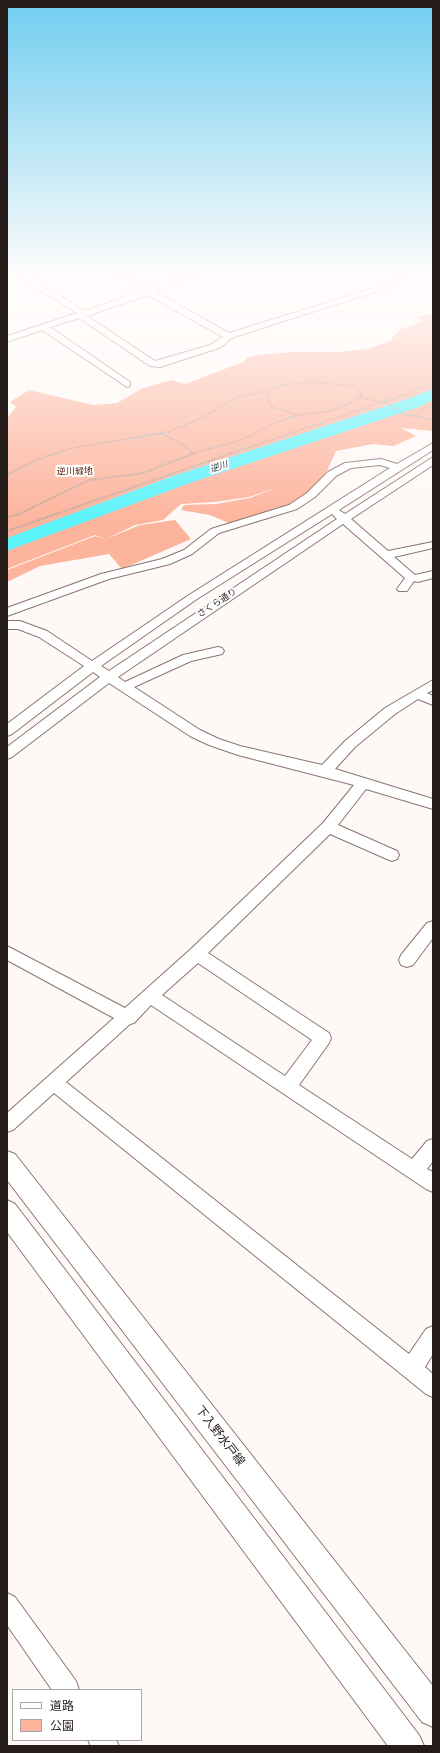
<!DOCTYPE html>
<html>
<head>
<meta charset="utf-8">
<style>
	body { margin:0 }
	#map { position:relative; width:440px; height:1753px; overflow:hidden; background:#fef9f7; font-family:"Noto Sans","Noto Sans JP",sans-serif }
	canvas { display:block }
	.frame { position:absolute; inset:0; border:8px solid #261d1a; pointer-events:none }
	.legend { position:absolute; left:12px; top:1689px; width:130px; height:52px; box-sizing:border-box; background:#fff; border:1px solid #a8a5a3; margin:0; padding:5px 7px; list-style:none; font-size:12px; color:#261d1a }
	.legend li { display:flex; align-items:center; gap:8px; height:20px }
	.legend b { width:20px; border:1px solid #a8a5a3 }
</style>
</head>
<body>
<div id="map">
<canvas width="440" height="1753"></canvas>
<div class="frame"></div>
<ul class="legend">
<li><b style="height:5px;background:#fff"></b>道路</li>
<li><b style="height:11px;background:#fdb49d"></b>公園</li>
</ul>
</div>
<script>
const ctx = document.querySelector('canvas').getContext('2d');
ctx.lineJoin = 'round';
function fill(path, color) { ctx.fillStyle = color; ctx.fill(path, 'evenodd'); }
const toPath = rows => new Path2D(rows.map(r => 'M' + r).join(''));
function strokePath(path, color, width, dash) { ctx.strokeStyle = color; ctx.lineWidth = width; ctx.lineCap = dash ? 'butt' : 'round'; ctx.setLineDash(dash || []); ctx.stroke(path); }
function label(font, color, halo, rows, align = 'center') {
  ctx.font = font + ' "Noto Sans","Noto Sans JP",sans-serif'; ctx.lineWidth = 4; ctx.setLineDash([]); ctx.textBaseline = 'middle'; ctx.strokeStyle = halo; ctx.fillStyle = color; for (const [text, x, y, turn = 0] of rows) {
    ctx.save(); ctx.translate(x, y); ctx.rotate((+turn || 0) * Math.PI / 180); ctx.textAlign = isNaN(turn) ? turn : align; if (halo) ctx.strokeText(text, 0, 0); ctx.fillText(text, 0, 0); ctx.restore();
  }
}
fill(toPath([
	[433,313,432,431,401,428,416,436,393,446,373,444,336,451,327,471,304,499,269,515,229,523,210,515,181,510,184,505,216,504,250,498,275,488,249,497,215,502,181,504,163,520,135,525,106,539,140,525,175,520,191,539,122,569,109,554,40,566,7,582,7,570,95,536,106,539,95,535,7,569,7,418,16,407,10,402,29,390,93,405,117,403,141,389,171,380,185,384,243,362,247,358,259,355,291,352,339,352,367,349,390,341,399,330,423,321,416,317]
]), '#fdb49d');
fill(toPath([
	[433,389,433,400,419,407,187,484,7,551,7,538,173,476,407,399,433,389]
]), '#5cf3fb');
const minor = toPath([
	[26,277,36,277,34,279,84,311,139,292,118,277,127,277,145,289,185,277,197,277,156,292,229,333,397,281,391,277,402,277,409,281,231,338,224,345,216,349,160,367,150,366,79,318,50,327,130,382,130,386,127,387,42,330,7,342,7,336,77,313,25,281,24,279,26,277],
	[148,295,223,337,210,345,155,361,87,316,148,295],
	[433,443,433,450,339,510,345,514,433,457,433,465,351,519,388,551,433,542,433,548,394,557,415,575,433,571,433,578,418,582,414,581,407,591,399,591,397,589,405,578,343,524,118,677,125,682,183,655,218,647,222,648,224,651,222,654,191,661,134,687,200,730,219,739,240,746,322,765,345,741,385,708,433,680,433,690,427,693,433,696,433,705,418,699,395,714,355,747,335,769,433,799,433,809,366,789,338,825,397,851,399,855,397,859,392,861,387,859,330,834,208,953,329,1033,331,1038,329,1043,299,1085,412,1159,427,1141,433,1139,433,1161,427,1169,433,1172,433,1192,426,1189,151,1005,134,1023,130,1024,66,1082,409,1354,426,1329,433,1326,433,1354,425,1367,433,1374,433,1397,426,1394,54,1093,13,1130,7,1132,7,1113,114,1018,7,960,7,946,125,1008,191,949,323,823,354,785,238,755,209,745,190,736,109,683,12,757,7,759,7,747,100,677,93,672,12,734,7,736,7,724,84,666,39,637,18,629,7,629,7,621,20,621,47,631,92,661,189,595,390,468,380,465,351,468,336,476,315,497,297,509,219,533,192,554,170,564,109,579,7,616,7,608,101,574,162,559,184,550,211,529,289,505,307,493,328,472,345,463,381,459,397,464,433,443],
	[332,514,337,519,109,671,101,666,197,599,332,514],
	[198,963,312,1040,285,1076,162,995,198,963],
	[433,921,433,938,413,965,407,967,401,965,399,960,401,955,427,923,433,921],
	[7,1593,15,1597,76,1681,79,1690,52,1690,7,1625,7,1593],
	[88,1740,116,1740,119,1746,91,1746,88,1740]
]);
const major = toPath([
	[7,1151,15,1154,433,1686,433,1727,422,1722,7,1180,7,1151],
	[7,1200,15,1204,419,1735,424,1746,388,1746,7,1232,7,1200]
]);
strokePath(minor, '#8c756e', 2);
strokePath(major, '#8c756e', 2);
strokePath(toPath([
	[270,391,267,399,272,407,298,415,329,411,346,405,360,397,380,402],
	[384,401,404,414,433,420],
	[413,417,420,411,433,405],
	[162,434,180,443,193,453],
	[54,454,68,449,168,432,200,419,236,398,270,390,282,385,314,382,354,386,362,395,360,397],
	[191,454,244,439,275,423,298,415],
	[229,454,407,394,433,383]
]), '#aba5a2', 1.5, [1, 1]);
strokePath(toPath([
	[7,475,36,460,57,453],
	[7,517,19,514,89,480,144,473,194,453],
	[7,531,232,453]
]), '#aba5a2', 2, [1.5, 1.5]);
fill(minor, '#fff');
fill(major, '#fff');
const sky = ctx.createLinearGradient(0, 0, 0, 522);
sky.addColorStop(0, '#70cdf0');
sky.addColorStop(0.53, '#fffcfb');
sky.addColorStop(1, '#fffcfb00');
ctx.fillStyle = sky;
ctx.fillRect(0, 0, 440, 522);
label('italic 9px', '#162f31', '#fff', [
	["逆川",219,467,-19]
]);
label('9px', '#561a05', '#fff', [
	["逆川緑地",75,471]
]);
label('9px', '#261d1a', '#fff', [
	["さくら通り",217,603,-33]
]);
label('12px', '#261d1a', '#fff', [
	["下入野水戸線",220,1436,52]
]);
</script>
</body>
</html>
